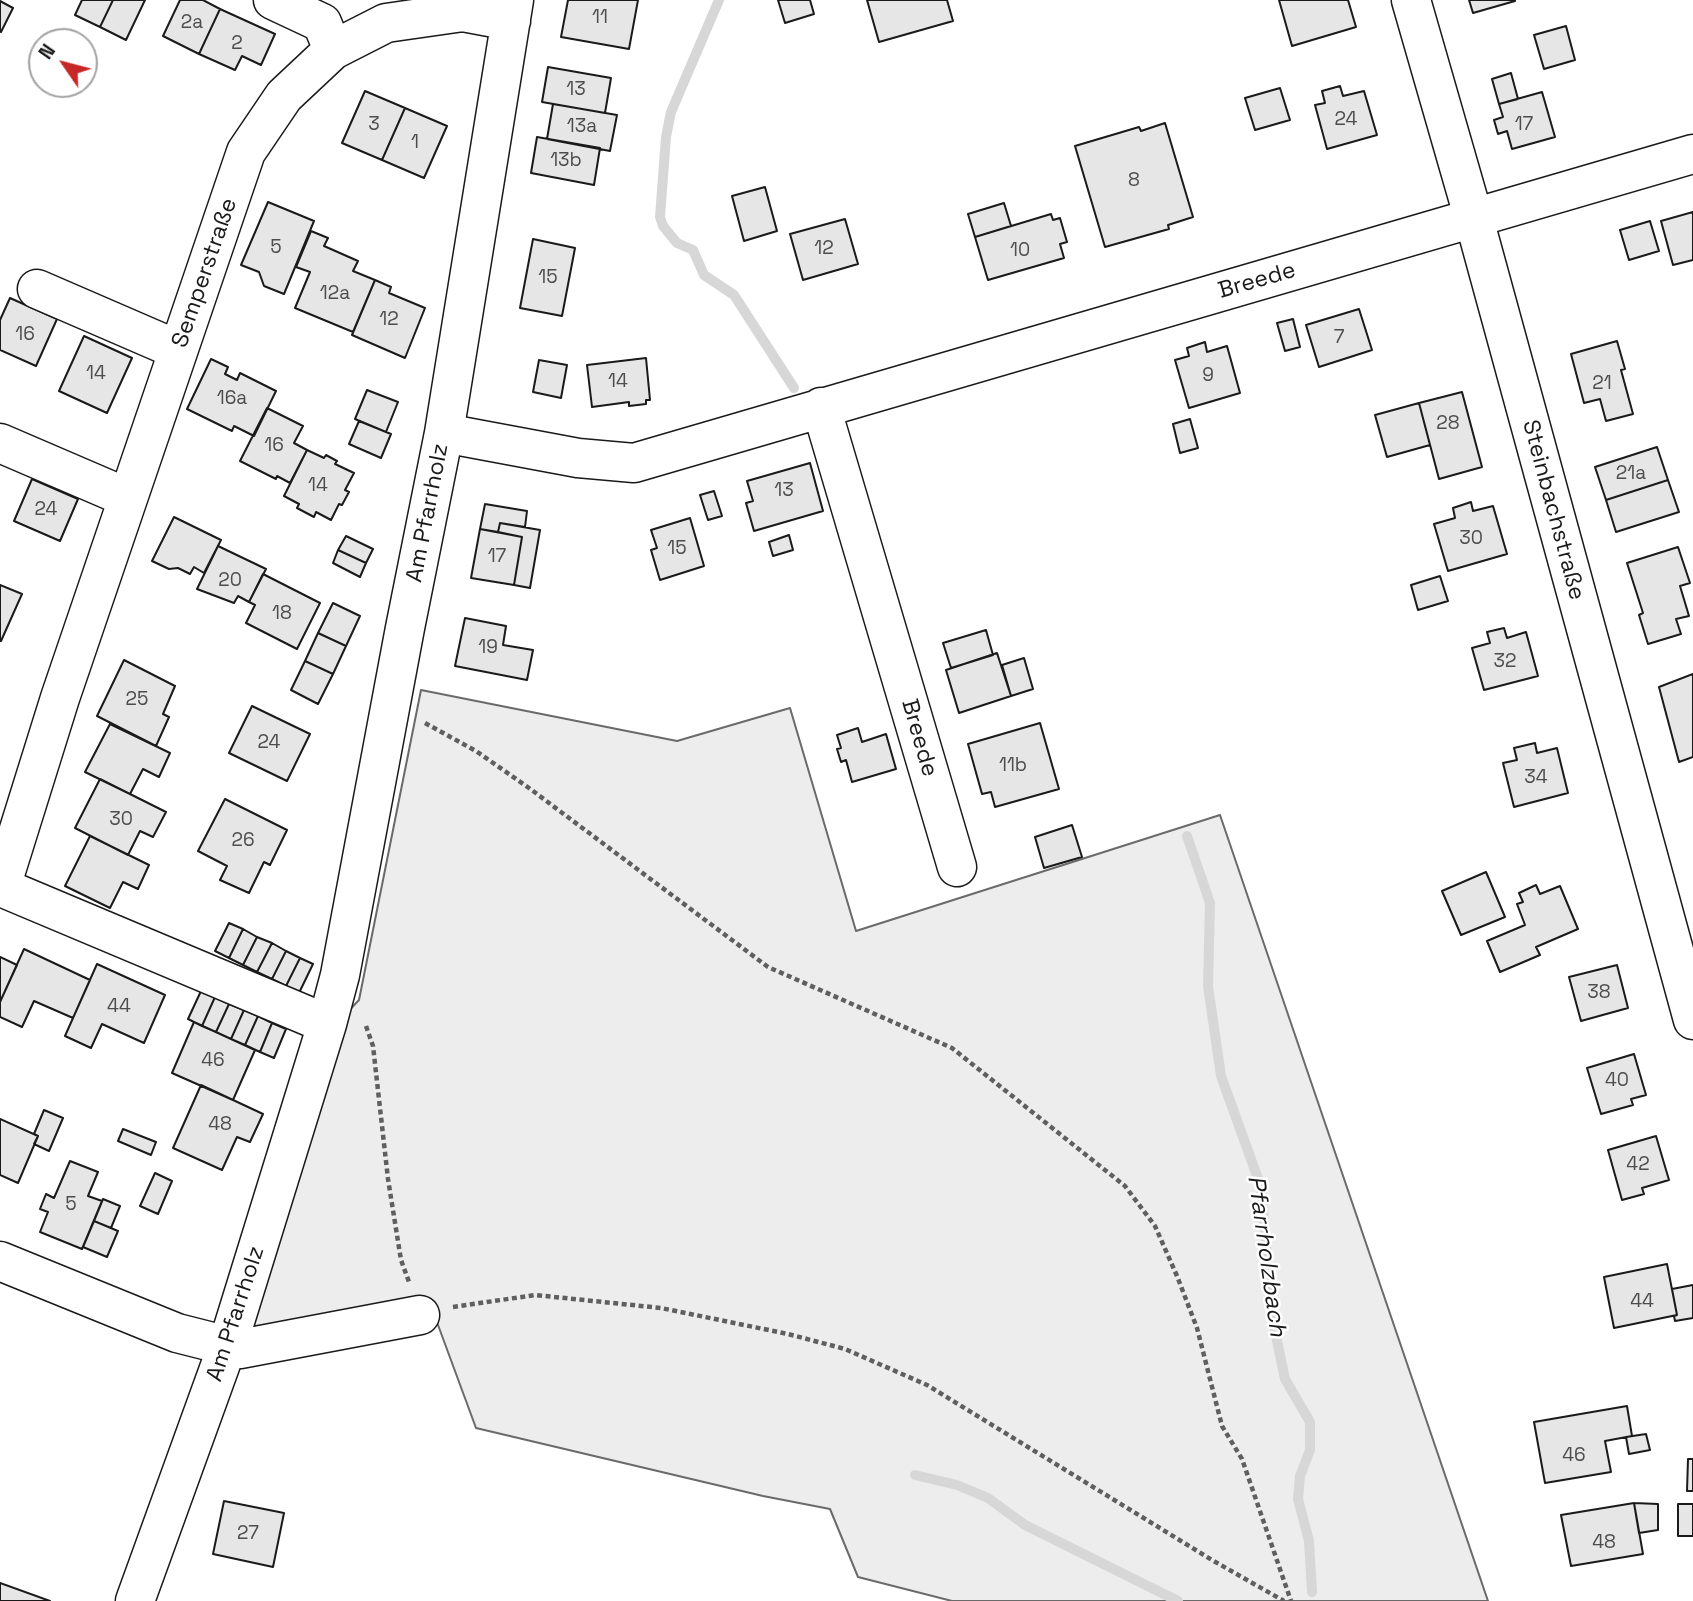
<!DOCTYPE html>
<html>
<head>
<meta charset="utf-8">
<style>
	body { margin:0 }
	#map { position:relative; width:1693px; height:1601px; overflow:hidden; background:#fff; font-family:"Space Grotesk",sans-serif }
	canvas { display:block }
	.north { position:absolute; left:28px; top:28px; width:70px; height:70px; box-sizing:border-box; background:#fff; border:2px solid #a3a3a3; border-radius:50%; rotate:305deg; font-size:19px; font-weight:700; line-height:28px; text-align:center; color:#1a1a1a }
	.north::after { content:''; display:block; margin:auto; width:24px; height:32px; background:#c62828; clip-path:polygon(50% 0,100% 100%,50% 72%,0 100%) }
</style>
</head>
<body>
<div id="map">
<canvas width="1693" height="1601"></canvas>
<div class="north">N</div>
</div>
<script>
const ctx = document.querySelector('canvas').getContext('2d');
ctx.lineJoin = 'round';
function fill(path, color) { ctx.fillStyle = color; ctx.fill(path, 'evenodd'); }
const toPath = rows => new Path2D(rows.map(r => 'M' + r).join(''));
function strokePath(path, color, width, dash) { ctx.strokeStyle = color; ctx.lineWidth = width; ctx.lineCap = dash ? 'butt' : 'round'; ctx.setLineDash(dash || []); ctx.stroke(path); }
function label(font, color, halo, rows, align = 'center') {
  ctx.font = font + ' "Space Grotesk",sans-serif'; ctx.lineWidth = 5; ctx.setLineDash([]); ctx.textBaseline = 'middle'; ctx.strokeStyle = halo; ctx.fillStyle = color; for (const [text, x, y, turn = 0] of rows) {
    ctx.save(); ctx.translate(x, y); ctx.rotate((+turn || 0) * Math.PI / 180); ctx.textAlign = isNaN(turn) ? turn : align; if (halo) ctx.strokeText(text, 0, 0); ctx.fillText(text, 0, 0); ctx.restore();
  }
}
const built = toPath([
	[421,690,677,741,790,708,856,931,1220,815,1488,1601,952,1601,858,1577,830,1509,763,1496,476,1428,431,1306,241,1343,338,1022,359,1000,421,690]
]);
fill(built, '#ededed');
strokePath(built, '#6a6a6a', 2);
strokePath(toPath([
	[719,0,671,112,666,137,660,217,663,226,677,243,693,250,704,275,734,295,794,388],
	[1187,836,1210,903,1208,986,1221,1076,1261,1187,1272,1316,1281,1360,1285,1379,1310,1422,1310,1450,1300,1476,1298,1499,1309,1541,1312,1592],
	[915,1475,957,1485,988,1498,1025,1525,1178,1601]
]), '#d7d7d7', 10);
const building = toPath([
	[82,0,113,0,100,27,75,15,82,0],
	[113,0,145,0,126,40,100,27,113,0],
	[180,0,203,0,220,9,199,54,163,36,180,0],
	[568,0,638,0,629,49,561,37,568,0],
	[778,0,810,0,814,14,785,23,778,0],
	[867,0,947,0,953,21,879,42,867,0],
	[1279,0,1348,0,1356,27,1292,46,1279,0],
	[1469,0,1515,0,1515,1,1473,13,1469,0],
	[0,1,13,8,1,32,0,31,0,1],
	[220,9,275,34,261,65,242,56,235,70,199,54,220,9],
	[1566,26,1575,60,1544,69,1534,35,1566,26],
	[548,67,611,78,605,113,542,102,548,67],
	[1511,73,1518,99,1499,104,1492,79,1511,73],
	[1340,86,1343,96,1364,91,1377,135,1327,149,1315,105,1325,103,1322,91,1340,86],
	[1280,88,1290,120,1255,130,1245,98,1280,88],
	[365,91,405,108,382,160,342,143,365,91],
	[1542,92,1555,137,1512,149,1507,131,1498,134,1494,120,1503,117,1499,104,1542,92],
	[553,104,617,115,610,151,547,139,553,104],
	[405,108,447,126,424,178,382,160,405,108],
	[1165,123,1193,217,1168,225,1169,229,1105,247,1075,146,1139,127,1141,131,1165,123],
	[537,137,600,148,594,185,531,173,537,137],
	[765,187,777,231,744,241,732,196,765,187],
	[268,202,314,221,284,294,264,286,259,272,241,265,268,202],
	[1004,203,1011,226,975,237,968,214,1004,203],
	[1693,212,1693,260,1673,265,1661,221,1693,212],
	[1051,214,1053,220,1060,218,1067,242,1060,244,1064,258,988,280,975,237,1051,214],
	[845,219,858,264,803,280,790,234,845,219],
	[1650,221,1659,251,1629,260,1620,230,1650,221],
	[311,231,328,238,324,246,358,261,353,271,375,280,353,332,295,308,310,272,296,267,311,231],
	[533,239,575,248,562,316,520,308,533,239],
	[375,280,391,287,389,293,425,308,405,358,352,335,375,280],
	[10,298,57,319,36,366,0,350,0,320,10,298],
	[1359,309,1372,350,1319,367,1306,325,1359,309],
	[1293,319,1300,347,1285,351,1277,323,1293,319],
	[84,336,132,358,107,413,59,391,84,336],
	[1617,341,1625,369,1621,370,1633,414,1606,421,1600,399,1584,403,1571,354,1617,341],
	[1205,342,1207,352,1227,346,1240,393,1189,408,1175,360,1189,356,1187,348,1205,342],
	[646,358,650,400,646,400,646,404,629,406,629,402,592,407,587,365,646,358],
	[211,359,228,367,225,374,237,380,240,373,276,391,254,436,234,426,232,431,187,409,211,359],
	[539,360,567,365,561,398,533,392,539,360],
	[367,390,398,402,386,432,355,419,367,390],
	[1462,392,1482,467,1439,479,1419,403,1462,392],
	[1419,403,1430,445,1387,457,1375,415,1419,403],
	[267,408,303,426,294,443,307,450,290,483,277,476,276,479,240,461,267,408],
	[1190,419,1198,448,1180,453,1173,424,1190,419],
	[359,421,391,434,381,458,349,444,359,421],
	[1657,447,1668,480,1606,500,1595,467,1657,447],
	[307,450,324,458,326,455,337,461,335,464,354,473,345,490,349,492,342,505,339,504,331,520,316,512,314,517,297,508,299,504,284,496,307,450],
	[810,463,823,511,754,531,746,503,753,501,747,481,810,463],
	[32,479,78,499,60,541,14,521,32,479],
	[1668,480,1679,512,1616,532,1606,500,1668,480],
	[714,491,722,516,708,520,700,495,714,491],
	[1471,502,1473,511,1493,506,1507,554,1448,571,1434,524,1455,518,1453,508,1471,502],
	[485,504,527,511,525,527,500,523,498,532,480,529,485,504],
	[174,517,221,540,204,573,194,567,190,574,178,568,169,569,152,561,174,517],
	[690,518,704,566,660,580,651,550,657,548,651,530,690,518],
	[500,523,540,530,530,588,514,585,522,537,498,532,500,523],
	[480,529,522,537,514,585,471,578,480,529],
	[789,535,793,550,773,556,769,542,789,535],
	[346,536,373,549,366,563,338,550,346,536],
	[218,546,266,569,249,602,238,596,234,603,197,589,218,546],
	[1678,547,1690,583,1680,586,1689,616,1676,619,1681,634,1648,644,1639,615,1643,613,1627,563,1678,547],
	[338,550,366,563,360,577,333,563,338,550],
	[263,574,320,603,297,649,246,623,255,605,249,602,263,574],
	[1440,576,1448,601,1418,610,1411,585,1440,576],
	[0,585,22,594,1,641,0,641,0,585],
	[333,603,360,616,346,646,318,633,333,603],
	[465,618,506,626,503,645,533,650,527,680,455,666,465,618],
	[1504,628,1507,638,1526,632,1538,676,1484,690,1472,648,1490,643,1487,632,1504,628],
	[986,630,993,655,951,668,943,643,986,630],
	[318,633,346,646,333,674,305,661,318,633],
	[997,653,1011,696,959,713,946,670,997,653],
	[1024,658,1033,689,1011,696,1002,665,1024,658],
	[124,660,175,686,163,714,169,717,156,746,97,716,124,660],
	[305,661,333,674,318,704,291,690,305,661],
	[1693,674,1693,757,1679,762,1659,687,1693,674],
	[252,706,310,734,287,781,229,753,252,706],
	[1040,723,1059,789,995,807,991,792,982,794,968,744,1040,723],
	[110,724,170,753,159,777,143,769,130,794,85,772,110,724],
	[858,728,862,742,886,734,896,769,852,782,846,760,841,762,837,749,841,748,837,735,858,728],
	[1535,743,1537,753,1557,748,1568,793,1514,807,1503,763,1517,760,1514,748,1535,743],
	[100,779,166,812,153,837,140,831,128,855,75,828,100,779],
	[225,799,287,830,270,865,264,862,249,893,220,880,227,866,198,851,225,799],
	[1072,825,1082,857,1044,868,1035,837,1072,825],
	[90,836,149,865,138,889,123,882,110,908,65,886,90,836],
	[1486,872,1505,917,1461,935,1442,891,1486,872],
	[1536,885,1540,894,1560,886,1578,929,1536,947,1540,955,1500,972,1487,941,1525,925,1517,904,1523,902,1519,893,1536,885],
	[229,923,243,929,229,958,215,951,229,923],
	[243,929,257,937,243,965,229,958,243,929],
	[257,937,272,943,257,972,243,965,257,937],
	[272,943,286,951,272,979,257,972,272,943],
	[24,949,90,980,73,1018,34,1001,22,1027,0,1017,0,1002,24,949],
	[286,951,300,958,286,986,272,979,286,951],
	[0,957,17,965,0,1002,0,957],
	[300,958,313,964,299,993,286,986,300,958],
	[97,964,165,995,144,1043,102,1024,91,1048,65,1036,97,964],
	[1617,965,1628,1008,1581,1021,1569,977,1617,965],
	[201,991,215,997,202,1026,188,1019,201,991],
	[215,997,229,1004,216,1032,202,1026,215,997],
	[229,1004,244,1010,231,1039,216,1032,229,1004],
	[244,1010,258,1016,245,1045,231,1039,244,1010],
	[258,1016,272,1023,260,1052,245,1045,258,1016],
	[194,1022,255,1050,233,1100,172,1073,194,1022],
	[272,1023,286,1029,274,1058,260,1052,272,1023],
	[1634,1054,1646,1095,1631,1099,1633,1105,1601,1114,1587,1068,1634,1054],
	[201,1085,263,1114,250,1142,237,1137,222,1170,173,1148,201,1085],
	[44,1110,63,1118,49,1151,34,1144,38,1136,34,1134,44,1110],
	[0,1119,38,1136,18,1183,0,1175,0,1119],
	[123,1129,156,1142,151,1155,118,1141,123,1129],
	[1656,1136,1669,1180,1642,1188,1644,1194,1622,1200,1608,1150,1656,1136],
	[70,1161,98,1172,88,1196,102,1201,82,1249,40,1232,48,1212,40,1209,46,1194,54,1198,70,1161],
	[155,1173,172,1181,158,1214,140,1206,155,1173],
	[103,1199,120,1206,111,1228,94,1221,103,1199],
	[94,1221,118,1231,107,1257,83,1247,94,1221],
	[1667,1264,1677,1315,1614,1328,1604,1277,1667,1264],
	[1693,1285,1693,1318,1675,1321,1674,1316,1677,1315,1672,1289,1693,1285],
	[1627,1406,1632,1436,1605,1441,1611,1472,1545,1483,1534,1422,1627,1406],
	[1646,1434,1650,1450,1629,1454,1626,1437,1646,1434],
	[1688,1459,1693,1459,1693,1491,1687,1491,1688,1459],
	[224,1501,284,1513,273,1567,213,1554,224,1501],
	[1634,1503,1658,1504,1658,1530,1639,1533,1634,1503],
	[1634,1503,1643,1554,1571,1566,1561,1515,1634,1503],
	[1678,1504,1693,1504,1693,1536,1678,1536,1678,1504],
	[0,1583,50,1601,0,1601,0,1583]
]);
fill(building, '#e6e6e6');
strokePath(building, '#1a1a1a', 2);
const minor = toPath([
	[273,0,322,23,333,50],
	[1411,0,1474,219,1693,1020],
	[37,289,178,350],
	[821,407,957,867],
	[444,433,578,458,634,463,1693,154],
	[0,443,128,498],
	[327,1024,1,887,60,698,246,152,284,96,333,50,386,23,463,12,511,21],
	[0,1261,177,1333,240,1349,420,1315],
	[135,1601,228,1344,327,1024,340,975,405,628,444,433,514,0]
]);
strokePath(minor, '#1a1a1a', 41);
strokePath(toPath([
	[425,723,476,751,529,788,768,967,952,1048,1125,1186,1155,1226,1177,1276,1197,1328,1222,1426,1242,1459,1291,1601],
	[366,1026,373,1046,388,1179,401,1260,409,1282],
	[453,1307,535,1295,661,1308,788,1334,845,1349,927,1385,1212,1560,1284,1601]
]), '#5f5f5f', 4.5, [5, 3.5]);
strokePath(minor, '#fff', 38);
label('19px', '#4d4d4d', null, [
	["11",600,18],
	["2a",192,23],
	["2",237,44],
	["13",576,90],
	["24",1346,120],
	["3",374,125],
	["17",1524,125],
	["13a",582,127],
	["1",415,143],
	["13b",566,161],
	["8",1134,181],
	["5",276,248],
	["12",824,249],
	["10",1020,251],
	["15",548,278],
	["12a",335,294],
	["12",389,320],
	["16",25,335],
	["7",1339,338],
	["14",96,374],
	["9",1208,376],
	["14",618,382],
	["21",1602,384],
	["16a",232,399],
	["28",1448,424],
	["16",274,446],
	["21a",1631,474],
	["14",318,486],
	["13",784,491],
	["24",46,510],
	["30",1471,539],
	["15",677,549],
	["17",497,557],
	["20",230,581],
	["18",282,614],
	["19",488,648],
	["32",1505,662],
	["25",137,700],
	["24",269,743],
	["11b",1013,766],
	["34",1536,778],
	["30",121,820],
	["26",243,841],
	["38",1599,993],
	["44",119,1007],
	["46",213,1061],
	["40",1617,1081],
	["48",220,1125],
	["42",1638,1165],
	["5",71,1205],
	["44",1642,1302],
	["46",1574,1456],
	["27",248,1534],
	["48",1604,1543]
]);
label('23px', '#1a1a1a', '#fff', [
	["Semperstraße",205,273,-71],
	["Breede",1257,281,-16],
	["Steinbachstraße",1553,510,75],
	["Am Pfarrholz",428,513,-79],
	["Breede",919,738,74],
	["Am Pfarrholz",236,1314,-72]
]);
label('italic 24px', '#1a1a1a', '#fff', [
	["Pfarrholzbach",1266,1256,82]
]);
</script>
</body>
</html>
